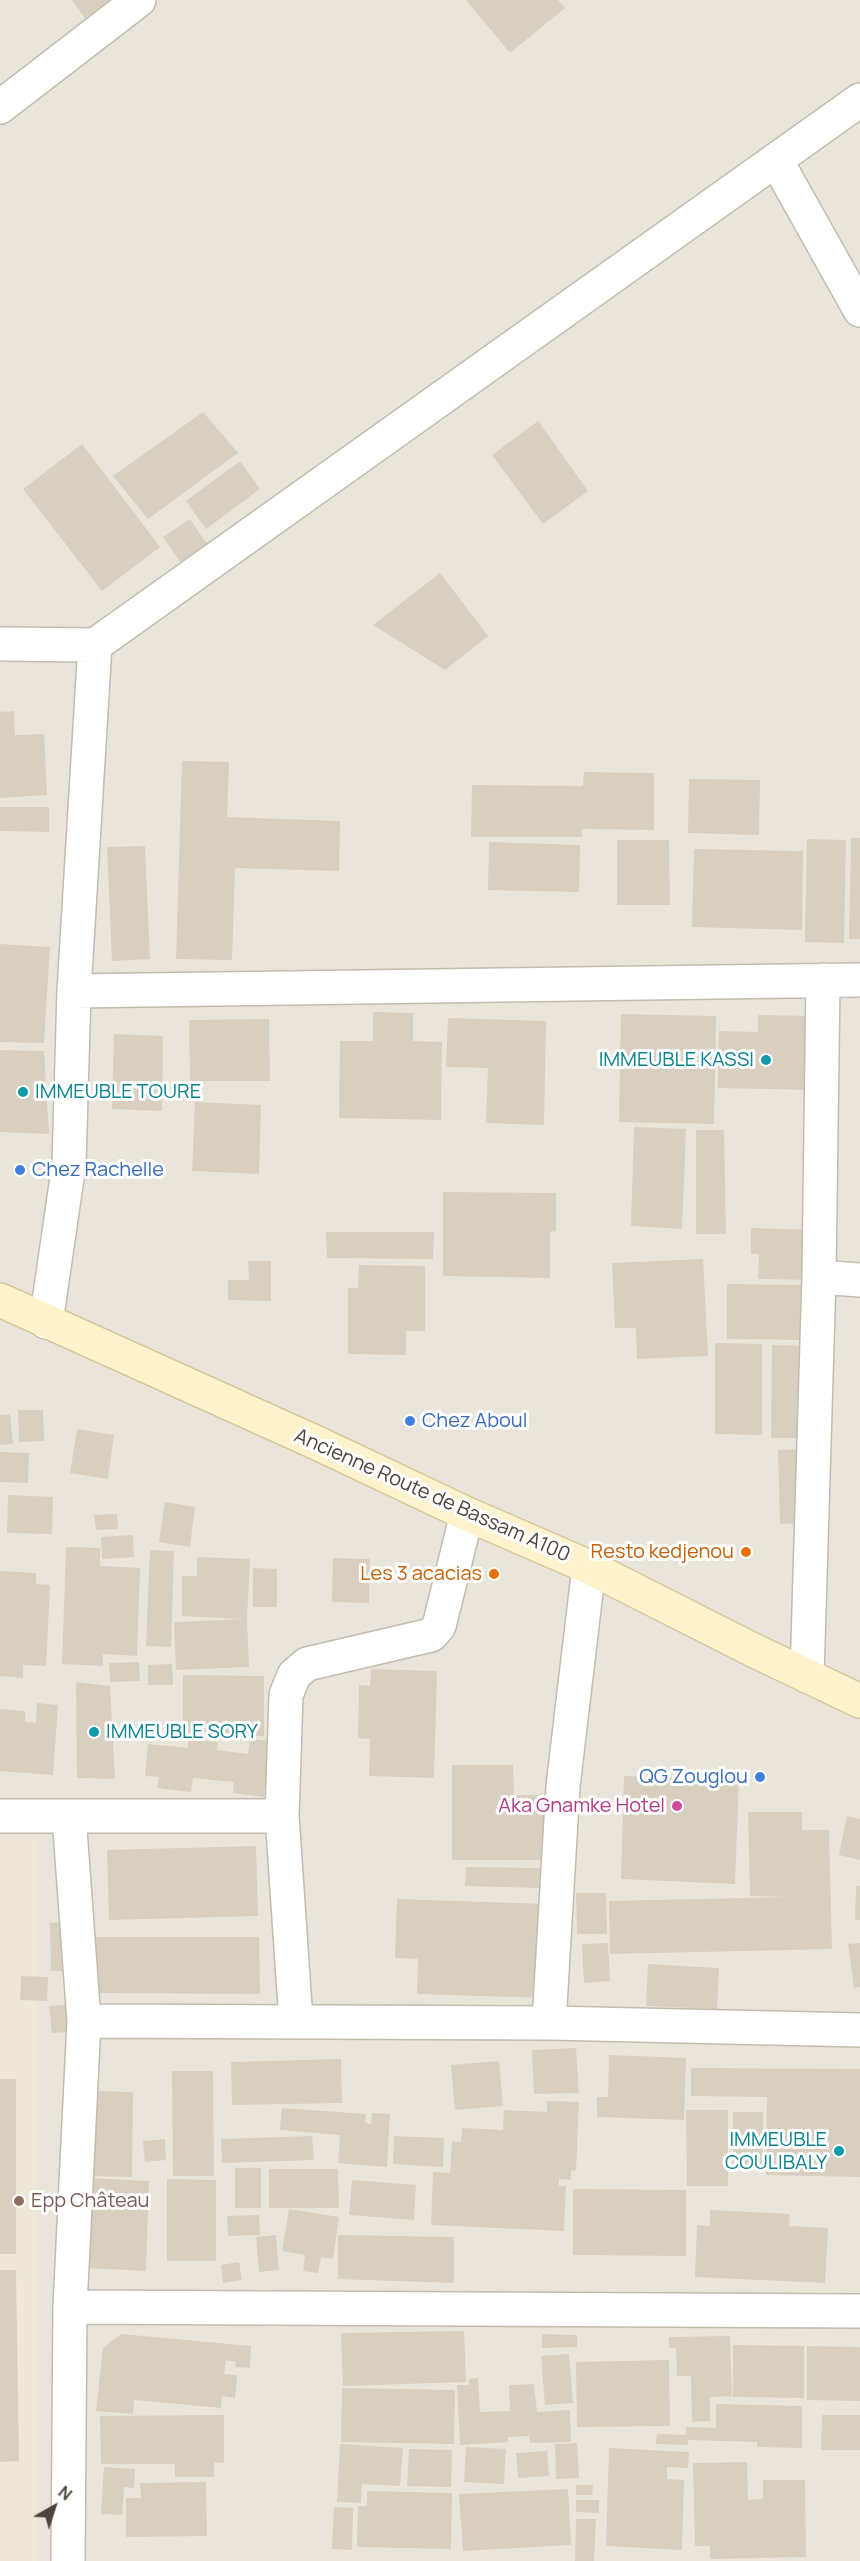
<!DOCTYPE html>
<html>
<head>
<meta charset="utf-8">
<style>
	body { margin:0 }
	#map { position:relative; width:860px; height:2561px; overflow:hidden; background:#f6f3ec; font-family:Manrope,sans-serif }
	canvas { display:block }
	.north { position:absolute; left:24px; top:2477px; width:60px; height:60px; -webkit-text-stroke:4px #fff; paint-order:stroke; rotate:39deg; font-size:16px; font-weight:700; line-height:24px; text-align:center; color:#4b4439 }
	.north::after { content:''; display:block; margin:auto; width:21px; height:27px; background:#4b4439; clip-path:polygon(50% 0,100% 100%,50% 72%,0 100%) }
</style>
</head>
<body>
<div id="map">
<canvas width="860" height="2561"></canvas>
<div class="north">N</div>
</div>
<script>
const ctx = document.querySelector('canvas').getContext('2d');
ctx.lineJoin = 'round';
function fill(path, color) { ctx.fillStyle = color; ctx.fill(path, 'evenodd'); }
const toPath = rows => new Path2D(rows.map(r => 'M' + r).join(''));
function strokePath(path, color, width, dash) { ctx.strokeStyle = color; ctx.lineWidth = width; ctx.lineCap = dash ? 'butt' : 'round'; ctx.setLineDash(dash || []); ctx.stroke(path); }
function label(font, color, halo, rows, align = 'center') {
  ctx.font = font + ' Manrope,sans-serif'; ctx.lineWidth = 6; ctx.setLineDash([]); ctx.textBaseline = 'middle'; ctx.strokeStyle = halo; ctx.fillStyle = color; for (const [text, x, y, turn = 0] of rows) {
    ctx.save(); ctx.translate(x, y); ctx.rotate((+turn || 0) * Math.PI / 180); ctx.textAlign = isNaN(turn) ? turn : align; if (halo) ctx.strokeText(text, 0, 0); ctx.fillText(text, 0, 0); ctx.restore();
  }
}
fill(toPath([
	[0,0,860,0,860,2561,0,2561]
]), '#eae5da');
fill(toPath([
	[0,1840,37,1840,37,2561,0,2561]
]), '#efe8d6');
fill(toPath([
	[72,0,124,0,90,25],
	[466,0,558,0,565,8,510,53],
	[203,412,238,453,148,519,113,476],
	[538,421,588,491,543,524,492,455],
	[82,444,160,547,102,591,23,489],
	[240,461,260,489,206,529,186,501],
	[190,519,207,544,180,562,163,537],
	[440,573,488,636,445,670,373,625],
	[14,711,15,735,44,734,47,795,0,798,0,712],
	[182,761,229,762,227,817,340,821,339,871,235,868,232,960,176,959],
	[584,772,654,773,654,830,582,829,582,837,471,837,472,785,583,786],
	[689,779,760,780,759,835,688,833],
	[0,807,49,807,49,832,0,831],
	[851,838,860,838,860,939,849,939],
	[807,839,846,840,844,943,805,942],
	[617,840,669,840,670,905,617,905],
	[489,842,580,845,579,892,488,890],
	[145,846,150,959,112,961,107,847],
	[694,849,803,851,802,930,692,927],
	[0,944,50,947,44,1043,0,1042],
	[373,1012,413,1013,413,1041,442,1042,441,1120,339,1118,340,1041,373,1041],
	[621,1014,716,1016,714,1124,619,1122],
	[758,1015,814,1016,813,1090,718,1088,719,1031,758,1032],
	[448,1018,546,1021,544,1125,486,1123,488,1068,446,1067],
	[269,1019,270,1081,190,1081,189,1020],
	[114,1034,163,1036,162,1111,112,1109],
	[0,1050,44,1051,49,1134,0,1132],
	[195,1102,261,1105,259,1174,192,1171],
	[634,1127,686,1129,682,1229,631,1226],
	[696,1130,724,1130,726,1234,696,1234],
	[443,1192,556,1193,556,1231,550,1232,550,1278,443,1276],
	[751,1228,815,1230,815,1280,758,1279,759,1254,751,1254],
	[326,1232,434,1232,433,1259,327,1258],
	[703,1259,708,1356,637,1359,636,1328,615,1328,612,1263],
	[248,1261,271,1261,271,1301,228,1300,228,1280,249,1280],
	[359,1265,425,1266,425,1331,406,1331,406,1355,348,1354,348,1288,358,1288],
	[727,1284,808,1285,807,1340,727,1339],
	[715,1343,762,1344,762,1435,715,1434],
	[772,1345,811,1346,810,1438,771,1438],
	[18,1410,43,1410,44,1441,19,1442],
	[10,1414,13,1444,0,1445,0,1415],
	[77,1429,114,1435,108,1479,70,1473],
	[803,1449,805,1523,780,1524,778,1450],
	[0,1452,29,1453,28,1483,0,1482],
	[8,1495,53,1497,52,1534,7,1533],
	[165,1502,195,1507,190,1547,159,1542],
	[117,1514,118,1529,96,1530,94,1515],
	[133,1535,134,1557,102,1559,101,1537],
	[66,1547,100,1548,100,1566,140,1568,137,1656,103,1654,103,1666,62,1664],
	[150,1550,174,1551,171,1647,146,1646],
	[197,1557,250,1559,247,1619,249,1667,176,1670,174,1622,242,1619,182,1616,182,1576,197,1576],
	[333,1558,370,1559,369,1603,332,1602],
	[253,1568,277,1569,277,1607,253,1607],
	[0,1571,36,1573,36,1584,50,1585,46,1666,23,1665,23,1678,0,1676],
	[139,1662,140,1681,110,1682,109,1663],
	[172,1664,173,1685,148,1685,148,1665],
	[371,1669,437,1671,434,1778,369,1776,370,1739,358,1738,359,1685,370,1686],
	[183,1675,264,1676,264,1736,183,1735],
	[76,1682,110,1686,115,1779,77,1778],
	[37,1703,58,1705,53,1775,0,1771,0,1709,25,1711,25,1722,36,1723],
	[188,1739,218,1742,217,1750,248,1754,250,1739,278,1742,274,1785,265,1784,264,1797,233,1793,234,1782,193,1778,191,1792,157,1788,159,1777,145,1776,148,1744,188,1748],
	[452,1765,513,1765,514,1795,544,1795,544,1860,452,1860],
	[624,1776,739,1780,735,1884,621,1879],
	[748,1812,802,1812,802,1830,829,1830,832,1949,610,1954,609,1901,788,1897,750,1896],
	[847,1816,860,1819,860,1860,839,1855],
	[256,1846,258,1916,109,1920,107,1850],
	[466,1867,540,1868,539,1888,465,1886],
	[856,1886,860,1886,860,1920,855,1920],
	[576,1893,606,1893,607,1934,577,1934],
	[397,1899,547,1904,544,1998,417,1994,418,1959,395,1958],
	[70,1922,71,1971,51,1971,50,1923],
	[90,1937,259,1937,260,1994,90,1993],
	[608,1943,610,1981,584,1983,582,1944],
	[860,1943,860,1987,854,1988,848,1944],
	[648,1964,719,1968,717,2009,646,2006],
	[21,1976,48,1977,47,2001,20,2000],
	[76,2004,79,2031,52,2033,49,2006],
	[576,2048,579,2093,534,2094,532,2050],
	[609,2055,686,2058,684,2120,597,2117,597,2097,608,2097],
	[341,2059,342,2103,232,2105,231,2062],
	[499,2061,503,2106,455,2110,451,2065],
	[691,2068,860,2069,860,2177,766,2175,767,2097,691,2096],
	[172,2071,213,2071,214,2176,173,2176],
	[0,2079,16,2079,16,2254,0,2254],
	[90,2091,133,2092,132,2177,89,2176],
	[547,2101,579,2102,576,2170,571,2171,571,2180,559,2179,559,2186,566,2186,564,2231,431,2225,433,2172,450,2173,452,2141,461,2142,462,2128,503,2130,504,2110,547,2112],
	[282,2108,366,2114,365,2123,371,2124,372,2113,390,2114,387,2167,338,2163,340,2135,280,2130],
	[686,2110,728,2110,728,2186,687,2186],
	[733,2112,763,2112,763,2170,733,2169],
	[312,2136,314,2160,222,2163,221,2139],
	[394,2136,444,2138,443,2167,393,2164],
	[165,2139,166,2160,145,2162,143,2141],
	[235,2168,261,2168,261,2208,235,2208],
	[269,2169,338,2169,339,2208,269,2208],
	[88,2178,149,2181,146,2271,84,2268],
	[167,2179,216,2180,216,2261,167,2261],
	[352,2180,416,2185,414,2220,349,2215],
	[573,2189,686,2190,686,2256,573,2255],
	[289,2209,339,2217,333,2259,321,2257,318,2273,303,2271,305,2255,282,2251],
	[710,2210,790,2214,789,2226,828,2228,825,2283,695,2277,697,2225,710,2226],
	[259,2215,260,2235,228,2236,227,2216],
	[276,2235,279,2270,259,2272,256,2237],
	[338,2235,454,2237,454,2283,338,2279],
	[239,2262,242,2280,223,2283,221,2265],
	[0,2270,16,2270,19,2461,0,2462],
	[464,2331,466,2382,343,2386,341,2333],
	[121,2334,251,2346,250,2368,235,2367,236,2362,226,2360,224,2374,237,2375,235,2398,222,2396,221,2408,134,2400,133,2414,96,2411,103,2348],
	[542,2334,577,2335,577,2347,542,2348],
	[730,2336,732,2396,710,2397,710,2421,692,2422,691,2376,677,2376,676,2348,669,2348,669,2337],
	[733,2345,804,2346,804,2398,733,2397],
	[807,2346,860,2347,860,2401,807,2400],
	[569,2354,573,2403,545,2405,541,2356],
	[669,2360,670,2426,577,2427,576,2362],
	[478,2378,480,2412,510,2411,509,2385,534,2384,537,2412,570,2410,571,2442,530,2443,529,2436,508,2437,508,2442,460,2445,457,2385,469,2385,469,2379],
	[342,2388,455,2390,454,2444,341,2442],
	[716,2404,802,2406,802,2448,757,2447,757,2442,688,2440,688,2445,656,2444,657,2434,686,2435,686,2427,716,2428],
	[224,2415,224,2463,214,2462,214,2477,175,2477,175,2464,101,2464,100,2416],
	[822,2415,860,2415,860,2450,821,2450],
	[577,2443,579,2478,556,2479,555,2444],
	[340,2444,403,2448,400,2486,362,2484,361,2503,337,2502],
	[466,2447,506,2449,504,2484,464,2482],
	[609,2448,689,2452,688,2468,667,2467,667,2479,684,2480,682,2550,606,2546],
	[409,2449,452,2450,451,2487,407,2486],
	[547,2451,549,2476,518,2478,516,2453],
	[747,2462,748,2500,763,2499,763,2480,805,2480,806,2557,710,2559,710,2546,695,2546,693,2463],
	[104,2467,135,2469,134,2488,124,2487,122,2515,101,2514],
	[206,2482,207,2536,126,2537,126,2498,141,2498,140,2483],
	[576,2485,593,2485,592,2495,576,2495],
	[568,2489,571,2545,463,2551,459,2494],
	[367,2491,452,2493,451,2549,357,2547,358,2506,367,2506],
	[576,2500,599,2500,599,2513,576,2512],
	[334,2507,353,2508,352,2550,332,2549],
	[576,2519,596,2519,594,2561,575,2561]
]), '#d8cfc1');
const minor = toPath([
	[0,107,139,0],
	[776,160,860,310],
	[0,644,95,645,860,100],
	[74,991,860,980],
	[819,1277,860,1280],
	[46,1322,69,1164,74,991,95,645],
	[807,1676,819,1277,823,980],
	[0,1816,282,1816],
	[84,2021,549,2023,860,2030],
	[296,2021,282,1816,286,1695,294,1675,307,1664,431,1635,439,1626,467,1514],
	[549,2023,563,1786,589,1567],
	[70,2307,860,2311],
	[68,2561,70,2307,84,2021,69,1816]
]);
const secondary = toPath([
	[0,1300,317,1443,467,1514,589,1567,753,1650,860,1701]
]);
strokePath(minor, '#c2bbae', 36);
strokePath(secondary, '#d6c79b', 36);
strokePath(minor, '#fff', 33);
strokePath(secondary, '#fff3cd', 33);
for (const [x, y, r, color] of [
	[766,1060,6,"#0f9aa8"],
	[23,1092,6,"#0f9aa8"],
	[20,1170,6,"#3f7fe0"],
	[410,1421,6,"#3f7fe0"],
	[746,1552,6,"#e8710a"],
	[494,1574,6,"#e8710a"],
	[94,1732,6,"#0f9aa8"],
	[760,1777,6,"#3f7fe0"],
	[677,1806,6,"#d1479c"],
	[839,2151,6,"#0f9aa8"],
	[19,2201,6,"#8d6e63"]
]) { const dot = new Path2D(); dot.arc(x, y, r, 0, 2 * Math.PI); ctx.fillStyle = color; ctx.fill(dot); strokePath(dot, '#fff', 2); }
label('20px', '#0d838f', '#fff', [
	["IMMEUBLE KASSI",754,1060],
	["IMMEUBLE TOURE",35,1092,"left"],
	["IMMEUBLE SORY",106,1732,"left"],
	["IMMEUBLE",827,2140],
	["COULIBALY",827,2163]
], 'right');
label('20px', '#366cbe', '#fff', [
	["Chez Rachelle",32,1170],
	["Chez Aboul",422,1421],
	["QG Zouglou",748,1777,"right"]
], 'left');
label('20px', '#4b4439', '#fff', [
	["Ancienne Route de Bassam A100",432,1496,24]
]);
label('20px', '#c56008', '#fff', [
	["Resto kedjenou",734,1552],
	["Les 3 acacias",482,1574]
], 'right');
label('20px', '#b23c85', '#fff', [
	["Aka Gnamke Hotel",665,1806]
], 'right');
label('20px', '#785e54', '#fff', [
	["Epp Château",31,2201]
], 'left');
</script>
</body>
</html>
